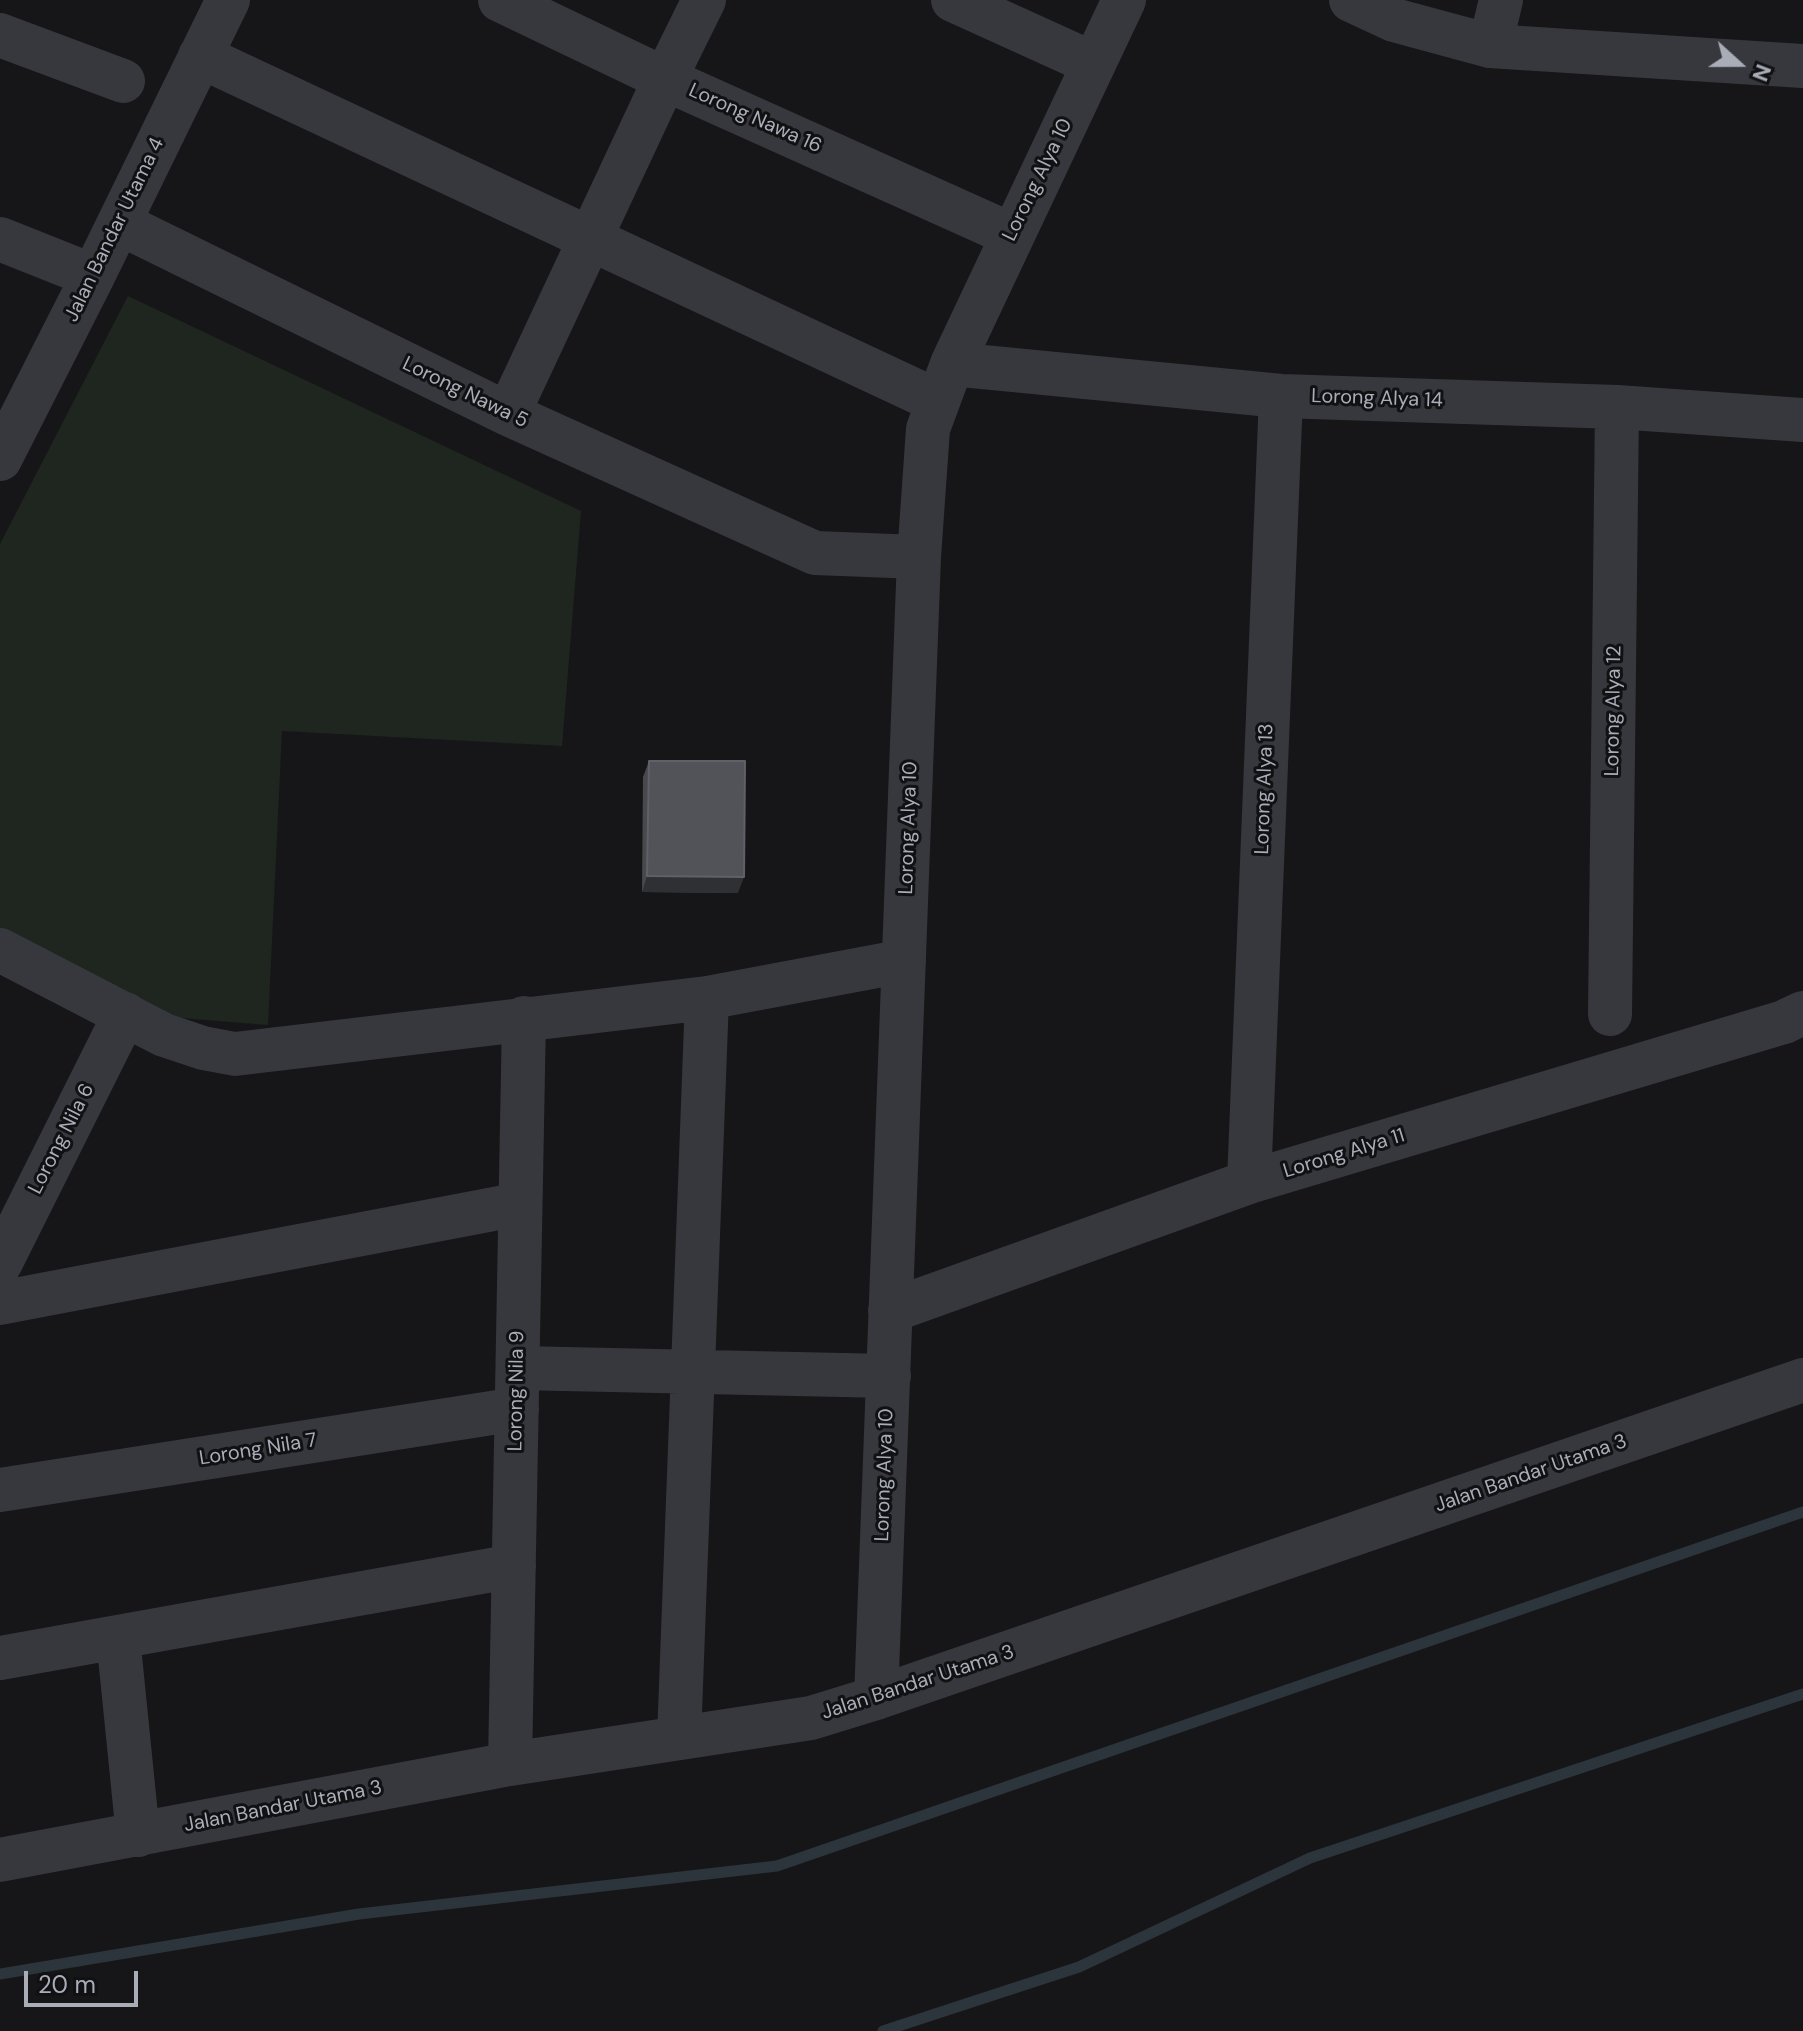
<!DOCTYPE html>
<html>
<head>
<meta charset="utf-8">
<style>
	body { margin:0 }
	#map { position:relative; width:1803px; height:2031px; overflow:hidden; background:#161618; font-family:"DM Sans",sans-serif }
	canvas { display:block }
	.north { position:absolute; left:1699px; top:24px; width:80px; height:80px; -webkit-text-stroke:6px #111113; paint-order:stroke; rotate:111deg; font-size:22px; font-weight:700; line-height:32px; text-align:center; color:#a8adb8 }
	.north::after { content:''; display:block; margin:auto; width:28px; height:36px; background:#a8adb8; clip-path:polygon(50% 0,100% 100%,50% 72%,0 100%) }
	.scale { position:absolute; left:24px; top:1971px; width:114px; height:36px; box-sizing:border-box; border:4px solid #a8adb8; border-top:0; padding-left:10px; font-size:24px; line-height:28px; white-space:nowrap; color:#a8adb8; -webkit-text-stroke:6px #111113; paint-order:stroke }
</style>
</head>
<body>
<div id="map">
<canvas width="1803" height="2031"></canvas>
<div class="north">N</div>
<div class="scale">20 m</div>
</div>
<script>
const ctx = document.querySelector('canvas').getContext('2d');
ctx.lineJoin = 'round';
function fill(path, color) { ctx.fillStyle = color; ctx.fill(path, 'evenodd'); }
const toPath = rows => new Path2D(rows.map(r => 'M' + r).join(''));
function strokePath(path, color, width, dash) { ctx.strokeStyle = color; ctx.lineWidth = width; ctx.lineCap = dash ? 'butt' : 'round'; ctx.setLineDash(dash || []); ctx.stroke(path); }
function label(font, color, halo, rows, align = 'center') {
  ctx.font = font + ' "DM Sans",sans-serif'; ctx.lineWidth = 6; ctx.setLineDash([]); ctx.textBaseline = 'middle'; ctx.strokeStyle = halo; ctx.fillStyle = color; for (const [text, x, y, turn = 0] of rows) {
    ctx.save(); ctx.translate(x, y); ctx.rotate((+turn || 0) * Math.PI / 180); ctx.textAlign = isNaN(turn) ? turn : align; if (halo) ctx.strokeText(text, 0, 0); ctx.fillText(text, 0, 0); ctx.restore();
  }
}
fill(toPath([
	[128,296,581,511,562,746,282,731,268,1025,168,1017,0,928,0,544]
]), '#1e261f');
strokePath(toPath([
	[0,1974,359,1914,777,1866,1803,1512],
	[883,2031,1079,1967,1310,1858,1803,1694]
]), '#2c353c', 11);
strokePath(toPath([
	[500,0,665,79,1012,235],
	[953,0,1094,64],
	[1351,0,1394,20,1490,46,1803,66],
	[0,35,123,81],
	[1490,46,1501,0],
	[200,56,937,401],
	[119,223,508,414,815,553,919,557],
	[0,239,93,276],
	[952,364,1281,396,1617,407,1803,420],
	[508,414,665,79,704,0],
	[0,459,93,276,228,0],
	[0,950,164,1035,203,1048,235,1054,707,998,904,961],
	[1610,1014,1617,407],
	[1249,1182,1281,396],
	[0,1264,125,1014],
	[0,1303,520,1204],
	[890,1311,1249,1182,1784,1022,1803,1013],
	[518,1368,889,1376],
	[0,1490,517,1409],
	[118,1637,138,1835],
	[0,1658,514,1566],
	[876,1698,919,557,928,429,952,364,1124,0],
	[679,1738,707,998],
	[510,1764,524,1018],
	[0,1860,510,1764,811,1718,876,1698,1803,1380]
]), '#37383d', 44);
fill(toPath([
	[649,761,738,893,642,892,643,777]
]), '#47494d');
fill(toPath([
	[647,876,744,877,738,893,642,892]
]), '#2f3033');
const building = toPath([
	[649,761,745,761,744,877,647,876,649,761]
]);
fill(building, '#525359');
strokePath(building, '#5f6168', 2);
label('20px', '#a8adb8', '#111113', [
	["Lorong Nawa 16",755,119,24],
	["Lorong Alya 10",1038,180,-64],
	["Jalan Bandar Utama 4",115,230,-64],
	["Lorong Nawa 5",465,393,26],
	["Lorong Alya 14",1377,399,2],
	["Lorong Alya 12",1614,711,-89],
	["Lorong Alya 13",1265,789,-88],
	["Lorong Alya 10",909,828,-88],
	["Lorong Nila 6",62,1139,-63],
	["Lorong Alya 11",1344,1154,-17],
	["Lorong Nila 9",517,1391,-89],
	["Lorong Nila 7",258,1450,-9],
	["Jalan Bandar Utama 3",1531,1474,-19],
	["Lorong Alya 10",885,1475,-88],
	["Jalan Bandar Utama 3",918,1683,-18],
	["Jalan Bandar Utama 3",283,1807,-11]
]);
</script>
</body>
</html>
